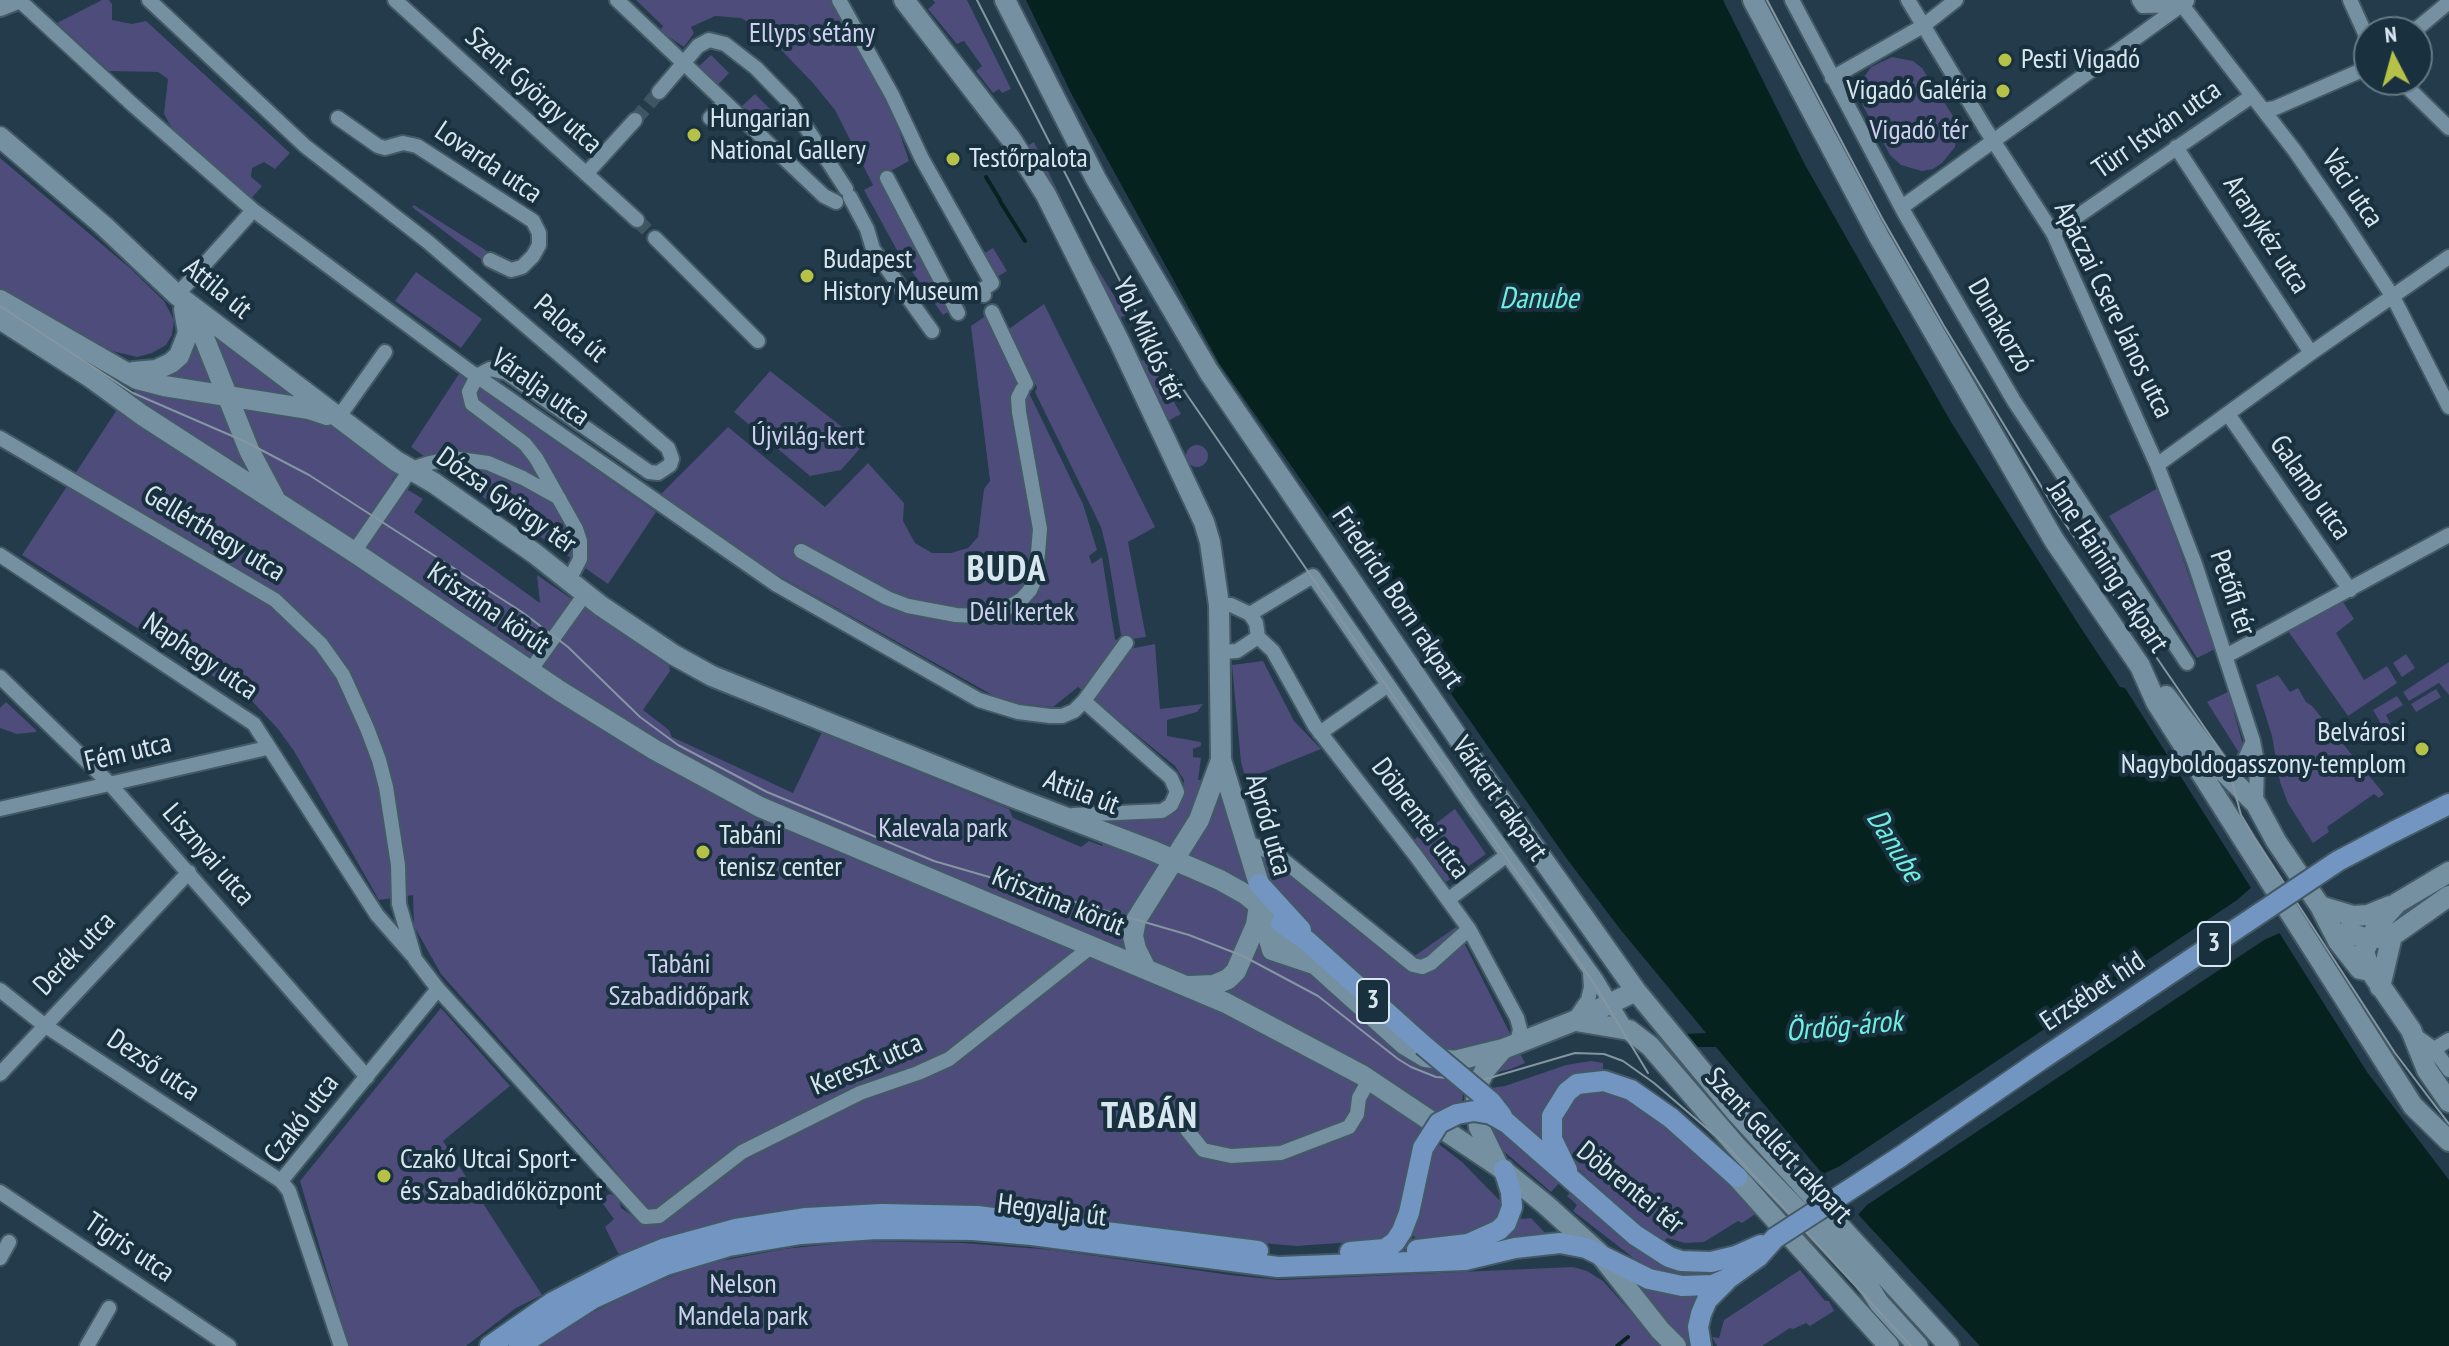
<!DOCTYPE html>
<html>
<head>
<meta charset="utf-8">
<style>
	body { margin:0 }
	#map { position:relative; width:2449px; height:1346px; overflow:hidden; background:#233b4a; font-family:"PT Sans Narrow",sans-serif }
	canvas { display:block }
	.north { position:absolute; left:2353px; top:16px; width:80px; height:80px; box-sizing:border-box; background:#19313f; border:2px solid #657985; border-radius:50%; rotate:354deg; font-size:22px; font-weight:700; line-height:32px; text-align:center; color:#d8e6ef }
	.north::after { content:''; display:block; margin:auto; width:28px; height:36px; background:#b6c148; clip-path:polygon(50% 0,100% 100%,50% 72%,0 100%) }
</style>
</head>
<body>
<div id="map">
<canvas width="2449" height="1346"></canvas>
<div class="north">N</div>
</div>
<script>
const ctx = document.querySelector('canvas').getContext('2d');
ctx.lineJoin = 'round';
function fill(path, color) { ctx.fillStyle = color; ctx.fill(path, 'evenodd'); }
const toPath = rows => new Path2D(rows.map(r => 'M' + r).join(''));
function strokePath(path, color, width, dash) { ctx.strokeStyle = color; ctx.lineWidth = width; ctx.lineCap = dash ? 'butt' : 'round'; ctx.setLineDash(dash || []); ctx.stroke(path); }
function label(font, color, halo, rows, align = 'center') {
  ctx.font = font + ' "PT Sans Narrow",sans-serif'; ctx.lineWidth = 8; ctx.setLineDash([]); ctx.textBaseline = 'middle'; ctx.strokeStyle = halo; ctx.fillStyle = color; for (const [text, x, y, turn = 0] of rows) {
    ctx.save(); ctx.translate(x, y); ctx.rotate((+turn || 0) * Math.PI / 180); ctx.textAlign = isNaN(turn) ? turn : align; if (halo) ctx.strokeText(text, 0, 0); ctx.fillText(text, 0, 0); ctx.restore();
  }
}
fill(toPath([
	[102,0,109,0,112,4,112,20,132,24,146,21,290,153,275,169,264,162,252,168,251,177,262,186,251,199,174,132,164,114,168,79,158,72,109,71,57,23],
	[636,0,831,0,889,100,909,161,889,172,966,308,952,317,948,312,943,315,898,252,864,190,873,185,835,110,812,82,761,29,741,18,715,16,691,27,694,33,684,47,660,31,663,26],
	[933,0,967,0,1011,89,1002,93,999,89,993,93,976,71,982,66,964,41,957,44,928,9,935,3],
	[711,55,729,73,717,86,698,67],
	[1892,57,1913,61,1922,68,1953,116,1957,127,1955,147,1942,163,1933,169,1922,171,1901,165,1890,155,1863,106,1861,95,1864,77,1871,67],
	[755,94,773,112,761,125,742,106],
	[1034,142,1073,223,1073,224,1027,146],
	[0,158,131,269,164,301,174,320,172,335,166,345,152,353,137,357,112,351,89,341,0,289],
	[414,205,487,251,482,260,412,207],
	[993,248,1007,271,997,277,983,254],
	[1093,262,1126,315,1118,319,1089,264],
	[416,272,482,319,461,348,395,301],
	[1044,304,1155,527,1128,542,1146,637,1126,640,1121,635,1108,555,1101,527,1035,392,1037,388,1032,377,1028,377,1006,331],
	[990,313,1083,504,1097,550,1089,556,1092,564,1102,557,1115,639,1129,649,1155,644,1160,709,1203,704,1197,712,1167,720,1167,736,1201,742,1201,746,1193,749,1193,757,1201,758,1198,780,1223,778,1246,852,1274,862,1403,964,1456,927,1525,1063,1511,1069,1474,1078,1463,1093,1462,1103,1447,1107,1427,1124,1419,1135,1411,1157,1397,1219,1387,1235,1379,1240,1297,1246,1214,1239,741,1220,676,1235,625,1257,618,1253,605,1227,614,1219,600,1200,609,1194,618,1196,621,1208,633,1216,648,1220,650,1213,604,1157,441,974,414,926,413,895,379,900,294,751,278,729,252,701,22,555,122,402,152,376,192,333,208,326,399,471,392,480,423,499,414,512,540,603,537,575,669,666,670,671,643,710,669,730,672,737,793,793,822,732,1009,809,1013,818,1081,847,1089,841,1102,846,1113,820,1168,812,1181,802,1184,780,1175,766,1078,687,1053,707,1005,702,779,576,658,497,728,427,825,507,868,463,904,503,903,521,915,543,932,553,951,553,968,548,978,537,984,489,990,481,971,326],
	[1148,358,1181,414,1164,423,1139,362],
	[770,371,864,444,841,470,810,476,734,412],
	[459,374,656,512,608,584,411,447],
	'1186 456a11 11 0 1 1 22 0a11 11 0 1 1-22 0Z',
	[2158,488,2215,649,2197,658,2109,516],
	[2343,602,2354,619,2336,633,2364,680,2387,666,2397,683,2348,716,2288,631],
	[2406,654,2415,668,2402,677,2393,663],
	[1263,661,1294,721,1321,749,1254,776,1253,785,1267,829,1260,831,1241,762,1232,665],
	[2449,662,2449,695,2439,683,2409,701,2403,692],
	[2278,675,2290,692,2298,688,2306,702,2312,706,2384,794,2379,798,2374,794,2327,827,2329,832,2313,843,2288,803,2280,782,2272,736,2256,685],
	[2436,689,2441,697,2416,712,2411,704],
	[2232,690,2234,713,2243,745,2241,756,2207,702],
	[2397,696,2403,705,2386,715,2391,725,2384,729,2373,710],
	[6,702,36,730,36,732,17,734,0,728,0,708],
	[1455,809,1486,854,1446,882,1414,840],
	[441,1008,510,1086,443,1141,542,1295,516,1308,466,1346,349,1346,300,1181],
	[1591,1061,1603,1063,1603,1088,1635,1100,1715,1168,1757,1213,1742,1223,1738,1221,1704,1242,1685,1243,1667,1238,1663,1243,1638,1224,1575,1166,1551,1192,1499,1147,1489,1131,1485,1089,1505,1086,1566,1065],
	[1436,1142,1462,1162,1506,1207,1501,1220,1468,1236,1417,1239,1410,1233],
	[1572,1191,1636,1247,1656,1261,1682,1271,1714,1274,1690,1279,1656,1271,1640,1263,1573,1211,1577,1205,1567,1196],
	[1515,1215,1522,1219,1531,1218,1546,1234,1524,1235,1496,1242],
	[861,1241,963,1243,1054,1250,1230,1275,1280,1280,1573,1267,1587,1271,1603,1281,1661,1346,540,1346,580,1319,635,1291,699,1265,784,1249],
	[1800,1270,1825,1301,1829,1301,1834,1311,1810,1326,1806,1323,1793,1329,1790,1328,1762,1346,1717,1346,1712,1337,1719,1338,1724,1320],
	[1636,1283,1671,1295,1697,1297,1687,1324,1693,1346,1688,1346,1653,1309,1635,1287]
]), '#4d4c7a');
fill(toPath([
	[1026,0,1723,0,1804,163,1951,422,2077,622,2120,687,2125,688,2367,1072,2449,1180,2449,1346,1980,1346,1841,1196,1716,1047,1694,1047,1684,1034,1706,1033,1620,929,1567,859,1219,363,1072,95]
]), '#06221f');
fill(toPath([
	[2254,885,2282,932,2264,940,1867,1205,1856,1217,1819,1176,1840,1166,2237,900]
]), '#233b4a');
strokePath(toPath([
	[986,177,1000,200],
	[1000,201,1025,241],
	[1617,1346,1628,1337]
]), '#06221f', 4);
strokePath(toPath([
	[635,120,659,92],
	[637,220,655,238]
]), '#3e5563', 14, [14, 7]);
const street = toPath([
	[19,0,133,105,253,210,468,370,777,585,979,700,1018,712,1050,716,1062,716,1074,711,1084,701,1126,643],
	[149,0,305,146,428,242,668,448,672,459,670,465,658,473,649,472,507,373,490,369,477,376,469,392,472,404,525,444,536,458,576,529,580,541,580,559,569,580],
	[395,0,637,220],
	[617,0,824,196,836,202],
	[839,0,892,95,922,159,992,283,982,290,984,295],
	[1792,0,1905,214,2014,401,2187,663],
	[1908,0,1985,128,2053,233,2157,465,2195,564,2253,741,2257,762,2256,804],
	[2139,0,2143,6,2182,5],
	[2350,0,2369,42],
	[2182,5,2295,151,2340,216,2393,297,2449,407],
	[2413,32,2449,2],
	[1832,78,1923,26,1956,0],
	[2400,80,2449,128],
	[659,92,698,46,709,40,725,44,756,68,791,104,846,189],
	[2264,110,2275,108,2369,67],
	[338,118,378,146,385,148,403,143,417,146,533,221,539,233,539,245,533,256,522,267,511,270,490,260],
	[710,118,725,103],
	[2176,147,2311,353],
	[586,174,635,120],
	[887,178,958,313],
	[850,197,867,229,873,249,932,331],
	[1902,207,2187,1],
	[2053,233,2252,96],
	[655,238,758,341],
	[177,295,248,216],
	[992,312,1026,384],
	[2228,414,2350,590],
	[338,418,385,352],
	[0,438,275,600,321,644,343,675,367,728,379,760,386,787,398,865,399,904,415,959,438,989,645,1217,659,1216,742,1152,860,1093,918,1073,949,1059,1092,946],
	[2157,465,2311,353,2449,257],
	[801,551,887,598,908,606,956,615,977,616,1002,611,1022,599,1030,590,1036,577,1040,529,1019,412,1018,398,1022,390],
	[354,552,411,469,430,463,452,458,488,463,523,478,559,498],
	[0,555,254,724,377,915,412,955],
	[1219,605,1231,605,1250,614,1256,623,1258,637],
	[1250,614,1313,576,1474,809,1596,979,1626,1029],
	[1258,637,1273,651,1315,726,1416,856,1469,929,1517,1018,1520,1029,1517,1044],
	[1220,652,1237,651,1258,637],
	[2226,656,2449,535],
	[530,671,585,594],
	[0,677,110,784,367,1077],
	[1320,733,1388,685],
	[2224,772,2240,770,2253,741],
	[0,809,267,748],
	[1073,815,1162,811,1171,805,1177,792,1171,778,1084,701],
	[1246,842,1277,855,1413,965,1422,967,1431,963,1469,929],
	[1449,899,1507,855],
	[0,990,44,1025,281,1181,289,1191,341,1346],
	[1574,1020,1588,1000,1591,987,1590,973],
	[2413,1034,2434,1049,2449,1070],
	[2434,1049,2449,1040],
	[0,1074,189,872],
	[1187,1130,1203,1150,1231,1156,1281,1153,1349,1127,1357,1114,1359,1098,1369,1080],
	[281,1181,438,989],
	[0,1192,229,1346],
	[0,1258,9,1242],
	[87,1346,109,1308]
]);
const secondary = toPath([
	[904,0,1011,139,1046,195,1120,343,1204,522,1210,542,1219,605,1221,760,1259,884,1259,905,1256,925,1236,971,1228,979,1214,985,1190,986],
	[1005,0,1096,179,1209,372,1486,779,1636,991,1734,1110,1949,1346],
	[1753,0,1879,237,2054,540,2140,666,2156,702,2413,1106,2449,1141],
	[0,6,15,0],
	[0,137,104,226,177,295,396,461,434,483,534,553,601,606,674,655,712,676,1010,796,1151,850,1220,880,1245,894,1281,923,1288,938,1315,964,1405,1045,1425,1057,1454,1061,1503,1049,1574,1021,1636,991],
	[0,300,137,379,164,386,309,409,327,415],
	[189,311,203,335,249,450,275,499],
	[0,319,90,377,142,415,354,552,560,691,655,750,760,807,1226,1003,1362,1075,1498,1166,1546,1205,1599,1253,1660,1330,1676,1346],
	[133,372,156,370,171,363,179,356,188,333,184,309],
	[2166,696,2224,772,2256,804,2276,841,2320,906,2338,941,2360,969,2370,971],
	[2320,906,2353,916,2368,915,2390,906],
	[1260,909,1272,950,1311,963],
	[2346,932,2368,939,2392,936,2449,896],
	[2362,959,2411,1030,2427,1070,2449,1102],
	[1146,969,1136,949,1133,936,1136,920,1199,820,1221,760],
	[2370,971,2364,951,2378,924,2397,903,2449,872],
	[2380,987,2392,936],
	[1576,1021,1629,1030,1650,1046,1737,1147,1864,1279,1879,1303,1918,1346],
	[1498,1166,1479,1127,1476,1101,1477,1086,1485,1070,1503,1049],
	[1737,1177,1889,1346]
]);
const primary = toPath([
	[2393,832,2449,804],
	[1259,884,1301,930],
	[1281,923,1306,940,1423,1045],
	[1507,1123,1635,1235,1669,1257,1681,1261,1711,1262,1736,1256,1761,1245],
	[1900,1157,2039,1061],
	[1567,1170,1552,1139,1552,1116,1567,1092,1577,1084,1604,1081,1631,1090,1671,1118,1737,1177],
	[1417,1250,1468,1244,1499,1230,1506,1223,1512,1207,1511,1192,1504,1170],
	[1350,1252,1385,1249,1395,1242,1402,1231],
	[490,1346,553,1302,624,1265,663,1249,736,1229,806,1218,882,1214,977,1216,1258,1251],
	[519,1346,592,1299,666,1265,729,1246,801,1234,877,1229,973,1230,1032,1235,1278,1267,1465,1260,1515,1248,1560,1243,1586,1248,1649,1279,1682,1286,1713,1285,1729,1278,1758,1257,1775,1238],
	[1701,1346,1698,1327,1701,1314,1707,1300,1726,1281]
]);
strokePath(street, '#435965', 18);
strokePath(secondary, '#435965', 24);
strokePath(primary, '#435965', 24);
strokePath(street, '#7590a0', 14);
strokePath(secondary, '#7590a0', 20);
strokePath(primary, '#7395c1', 20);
strokePath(toPath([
	[977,0,1142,324,1183,389,1374,668,1593,982,1648,1073],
	[1767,0,1882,218,1944,326,2055,509,2226,759,2241,815,2254,837,2395,1053,2449,1124],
	[0,306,133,393,246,442,309,475,522,612,568,647,640,717,678,745,767,792,934,861,1189,935,1243,956,1318,996,1398,1059,1411,1067,1436,1077,1479,1081,1575,1053,1604,1054,1623,1061,1654,1083,1725,1144,1911,1346]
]), '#8396a2', 2);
const primaryBridge = toPath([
	[1423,1045,1491,1102,1502,1116],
	[2039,1061,2338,861,2393,832],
	[1402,1231,1409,1213,1423,1148,1439,1123,1457,1114,1474,1111,1491,1114,1507,1123],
	[1775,1238,1900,1157]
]);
strokePath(primaryBridge, '#435965', 24, []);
strokePath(primaryBridge, '#7395c1', 20);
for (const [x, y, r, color] of [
	[2005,60,8,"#b6c148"],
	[2003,91,8,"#b6c148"],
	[694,135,8,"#b6c148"],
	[953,159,8,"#b6c148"],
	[807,276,8,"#b6c148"],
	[2422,749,8,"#b6c148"],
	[703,852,8,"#b6c148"],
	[384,1176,8,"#b6c148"]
]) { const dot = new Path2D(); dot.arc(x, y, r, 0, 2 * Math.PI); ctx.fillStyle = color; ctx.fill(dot); strokePath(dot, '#19313f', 3); }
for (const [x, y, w] of [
	[2214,944,32],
	[1373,1001,32]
]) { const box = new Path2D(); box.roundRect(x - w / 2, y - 22, w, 44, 6); ctx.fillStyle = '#19313f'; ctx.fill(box); strokePath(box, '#d8e6ef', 2); }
label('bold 26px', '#d8e6ef', null, [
	["3",2214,944],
	["3",1373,1001]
]);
label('28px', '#cfd0f1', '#19313f', [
	["Ellyps sétány",812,34],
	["Vigadó tér",1919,131],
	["Újvilág-kert",808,437],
	["Déli kertek",1022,613],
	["Kalevala park",943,829],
	["Tabáni",679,965],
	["Szabadidőpark",679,997],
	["Nelson",743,1285],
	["Mandela park",743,1317]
]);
label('28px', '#d8e6ef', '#19313f', [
	["Pesti Vigadó",2021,60],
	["Vigadó Galéria",1987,91,"right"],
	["Hungarian",710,119],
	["National Gallery",710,151],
	["Testőrpalota",969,159],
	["Budapest",823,260],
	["History Museum",823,292],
	["Belvárosi",2406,733,"right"],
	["Nagyboldogasszony-templom",2406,765,"right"],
	["Tabáni",719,836],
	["tenisz center",719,868],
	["Czakó Utcai Sport-",400,1160],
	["és Szabadidőközpont",400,1192]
], 'left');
label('28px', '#d8e6ef', '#19313f', [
	["Szent György utca",533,91,42],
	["Türr István utca",2157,130,-35],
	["Lovarda utca",488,163,34],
	["Váci utca",2352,189,56],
	["Aranykéz utca",2266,235,57],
	["Attila út",217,289,39],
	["Apáczai Csere János utca",2113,310,64],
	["Dunakorzó",2000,326,60],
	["Palota út",570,329,41],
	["Ybl Miklós tér",1148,340,65],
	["Váralja utca",540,388,35],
	["Galamb utca",2310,488,55],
	["Dózsa György tér",506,501,35],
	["Gellérthegy utca",214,534,31],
	["Jane Haining rakpart",2107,567,57],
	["Petőfi tér",2232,593,71],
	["Friedrich Born rakpart",1397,598,56],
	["Krisztina körút",488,609,34],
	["Naphegy utca",200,657,34],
	["Fém utca",128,753,-13],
	["Attila út",1081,793,21],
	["Várkert rakpart",1499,799,55],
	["Döbrentei utca",1420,819,53],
	["Apród utca",1268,825,74],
	["Lisznyai utca",208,855,49],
	["Krisztina körút",1058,902,22],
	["Derék utca",75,954,-46],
	["Erzsébet híd",2093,992,-34],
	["Kereszt utca",867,1065,-23],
	["Dezső utca",153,1066,34],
	["Czakó utca",302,1119,-53],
	["Szent Gellért rakpart",1778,1146,47],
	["Döbrentei tér",1630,1188,39],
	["Hegyalja út",1052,1211,7],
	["Tigris utca",129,1248,34]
]);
label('italic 30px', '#6fefe2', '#19313f', [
	["Danube",1539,299],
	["Danube",1894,846,58],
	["Ördög-árok",1844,1027,-5]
]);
ctx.letterSpacing = '2px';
label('bold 36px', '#d8e6ef', '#19313f', [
	["BUDA",1007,571],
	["TABÁN",1150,1118]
]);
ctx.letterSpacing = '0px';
</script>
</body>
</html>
